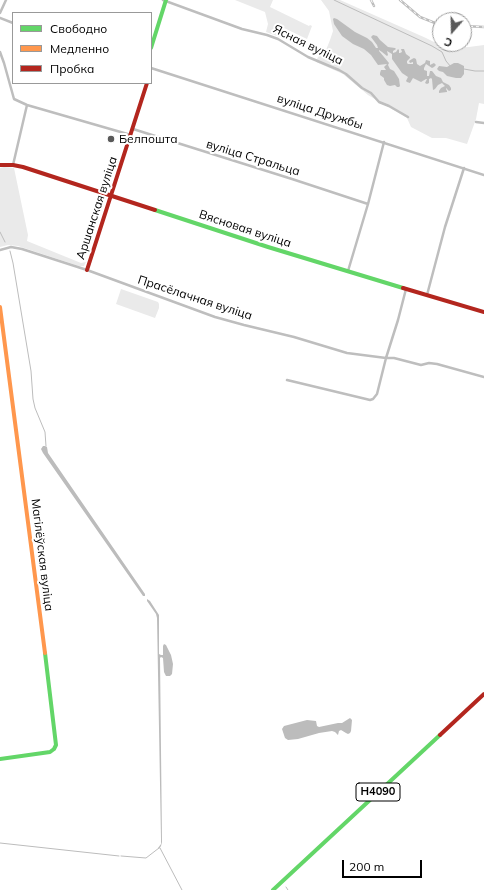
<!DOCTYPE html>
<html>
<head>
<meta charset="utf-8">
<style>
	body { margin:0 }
	#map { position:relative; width:484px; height:890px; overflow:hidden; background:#fff; font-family:Mulish,sans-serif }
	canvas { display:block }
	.legend { position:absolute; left:12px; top:12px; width:140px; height:72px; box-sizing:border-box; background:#fff; border:1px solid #999; margin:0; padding:5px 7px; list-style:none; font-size:12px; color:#000 }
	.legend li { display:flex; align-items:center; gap:8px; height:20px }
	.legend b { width:20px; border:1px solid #999 }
	.north { position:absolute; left:432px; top:12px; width:40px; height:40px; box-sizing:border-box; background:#fff; border:1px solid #999; border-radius:50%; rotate:200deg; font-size:11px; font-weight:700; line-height:16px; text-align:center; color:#000 }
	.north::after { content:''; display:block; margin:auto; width:14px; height:18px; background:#595959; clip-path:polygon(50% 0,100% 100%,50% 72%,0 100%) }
	.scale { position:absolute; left:342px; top:860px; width:80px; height:18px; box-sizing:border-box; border:2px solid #000; border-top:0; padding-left:5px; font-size:12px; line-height:14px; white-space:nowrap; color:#000; -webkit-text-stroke:3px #fff; paint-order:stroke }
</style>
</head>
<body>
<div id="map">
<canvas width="484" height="890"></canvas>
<ul class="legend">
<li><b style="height:5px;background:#63d668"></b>Свободно</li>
<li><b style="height:5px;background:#ff974d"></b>Медленно</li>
<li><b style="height:5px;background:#b3261e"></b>Пробка</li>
</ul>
<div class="north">С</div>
<div class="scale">200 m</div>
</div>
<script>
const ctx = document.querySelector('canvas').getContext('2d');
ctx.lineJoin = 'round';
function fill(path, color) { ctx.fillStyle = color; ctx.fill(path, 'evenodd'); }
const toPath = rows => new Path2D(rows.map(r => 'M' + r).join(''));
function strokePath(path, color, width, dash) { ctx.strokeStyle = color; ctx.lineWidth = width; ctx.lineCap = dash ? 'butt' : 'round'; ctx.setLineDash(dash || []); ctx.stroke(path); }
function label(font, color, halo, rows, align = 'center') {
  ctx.font = font + ' Mulish,sans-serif'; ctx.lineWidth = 4; ctx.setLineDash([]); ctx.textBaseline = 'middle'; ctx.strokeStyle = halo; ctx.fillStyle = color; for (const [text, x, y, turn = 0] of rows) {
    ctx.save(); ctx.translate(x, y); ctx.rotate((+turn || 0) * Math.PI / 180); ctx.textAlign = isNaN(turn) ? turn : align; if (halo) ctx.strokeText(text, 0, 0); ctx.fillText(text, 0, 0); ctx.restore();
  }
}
fill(toPath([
	[235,0,273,0,270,7,309,26,310,25,312,26,307,39,284,28,280,37,266,32,268,24,265,12],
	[321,0,340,0,426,38,440,45,451,48,469,47,484,45,484,104,479,103,476,119,467,144,446,138,432,138,411,127,407,118,368,95,343,74,316,62,318,57,326,50,330,40,333,31,329,11],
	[4,167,14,168,28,235,27,241,81,263,86,262,84,266,79,266,18,246,8,245,0,247,0,168],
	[121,289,158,302,159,304,159,308,155,318,116,304]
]), '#eaeaea');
fill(toPath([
	[334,18,337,19,355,32,367,38,372,42,376,48,378,48,377,45,371,37,373,35,377,36,380,40,388,47,395,48,396,49,393,51,393,53,396,52,398,49,399,50,399,53,400,53,402,52,401,49,404,49,406,54,410,57,410,58,407,61,407,63,408,64,413,64,413,62,410,63,409,61,412,59,414,58,416,59,417,64,420,66,425,63,426,60,430,61,430,65,434,63,436,65,434,67,432,68,426,64,424,68,424,70,427,71,427,76,429,76,430,71,432,71,436,76,441,78,443,82,449,85,451,88,451,90,449,91,446,88,446,89,447,91,447,92,439,93,439,91,441,88,445,86,442,83,438,85,435,89,433,90,432,79,431,78,429,79,429,83,427,84,425,83,427,79,426,79,421,82,413,78,410,83,407,82,406,81,408,77,402,73,392,59,392,54,387,51,388,55,387,56,382,52,379,50,379,51,389,63,388,65,390,69,394,71,399,79,400,86,399,87,397,87,395,85,390,86,387,85,384,80,384,78,380,75,380,73,381,70,386,70,384,67,387,64,378,65,371,55,364,49,353,44,342,36,334,24,333,19],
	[454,63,458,63,464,66,464,74,461,78,456,78,447,76,443,72,439,71,437,69,439,66,447,67],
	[43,446,45,446,47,447,48,453,145,594,145,596,143,596,43,453,41,449],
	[147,599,150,601,159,615,159,654,161,655,163,655,163,646,164,644,166,645,171,655,173,664,172,674,170,676,166,676,164,672,163,658,161,657,160,658,162,842,161,846,159,849,158,848,161,844,161,839,157,618,156,614,147,601],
	[350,718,352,720,351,731,350,733,348,734,346,733,341,730,339,731,338,735,335,732,332,731,319,733,298,739,288,740,285,738,282,729,284,726,307,720,316,721,317,726,319,727,338,723,342,723]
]), '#bcbcbc');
strokePath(toPath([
	[334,0,432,46,442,52,446,61,451,67],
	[464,69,475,71,484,71],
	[0,232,5,242],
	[10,251,13,263,31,371,33,399,35,408,45,432,46,446],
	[0,843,119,856],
	[160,848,182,890],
	[121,856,146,858,159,848],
	[286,887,288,890]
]), '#bcbcbc', 1);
strokePath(toPath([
	[163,0,242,29,267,35,278,39,308,57,339,70,346,74,362,88,371,93,379,102,389,106,408,117],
	[0,13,6,0],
	[0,18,13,23],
	[0,52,4,63,14,99,27,105,131,135],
	[151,68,484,175],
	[476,122,484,123],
	[133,129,292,179,368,204],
	[13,165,27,105],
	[0,250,11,247,22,249,87,270,215,317,244,325,294,337,347,353,386,358,394,358,421,365,429,363,437,364,484,377],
	[348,271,368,204,384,142],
	[427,295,445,227,464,168],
	[287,380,366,399,370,400,373,399,377,394,386,358,398,320,406,289]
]), '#bebebe', 2.5);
strokePath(toPath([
	[151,48,166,0],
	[155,210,268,247,403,288],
	[0,759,50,752,54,749,56,745,45,653],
	[273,890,440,735]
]), '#63d668', 4);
strokePath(toPath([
	[0,307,45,653]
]), '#ff974d', 4);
strokePath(toPath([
	[0,165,13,165,23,167,155,210],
	[87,270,147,83],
	[403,288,484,312],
	[440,735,484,694]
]), '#b3261e', 4);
const rail = toPath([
	[371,0,374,6],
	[400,0,420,17,435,23,440,24],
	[464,26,484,27]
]);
strokePath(rail, '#bdbdbd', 2.5);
strokePath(rail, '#fff', 1, [3]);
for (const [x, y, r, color] of [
	[111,139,4,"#595959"]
]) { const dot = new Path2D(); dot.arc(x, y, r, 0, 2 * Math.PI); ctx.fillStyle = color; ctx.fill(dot); strokePath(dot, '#fff', 1.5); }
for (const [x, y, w] of [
	[378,792,44]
]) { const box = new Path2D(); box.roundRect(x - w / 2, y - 9, w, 18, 3); ctx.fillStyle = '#fff'; ctx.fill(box); strokePath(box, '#000', 1); }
label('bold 11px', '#000', null, [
	["Н4090",378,792]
]);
label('12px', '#000', '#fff', [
	["Ясная вуліца",308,45,26],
	["вуліца Дружбы",320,112,18],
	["вуліца Стральца",253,158,17],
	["Аршанская вуліца",97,208,-72],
	["Вясновая вуліца",245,229,18],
	["Прасёлачная вуліца",195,298,18],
	["Магілёўская вуліца",42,555,83]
]);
label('12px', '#000', '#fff', [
	["Белпошта",119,139]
], 'left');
</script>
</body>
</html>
